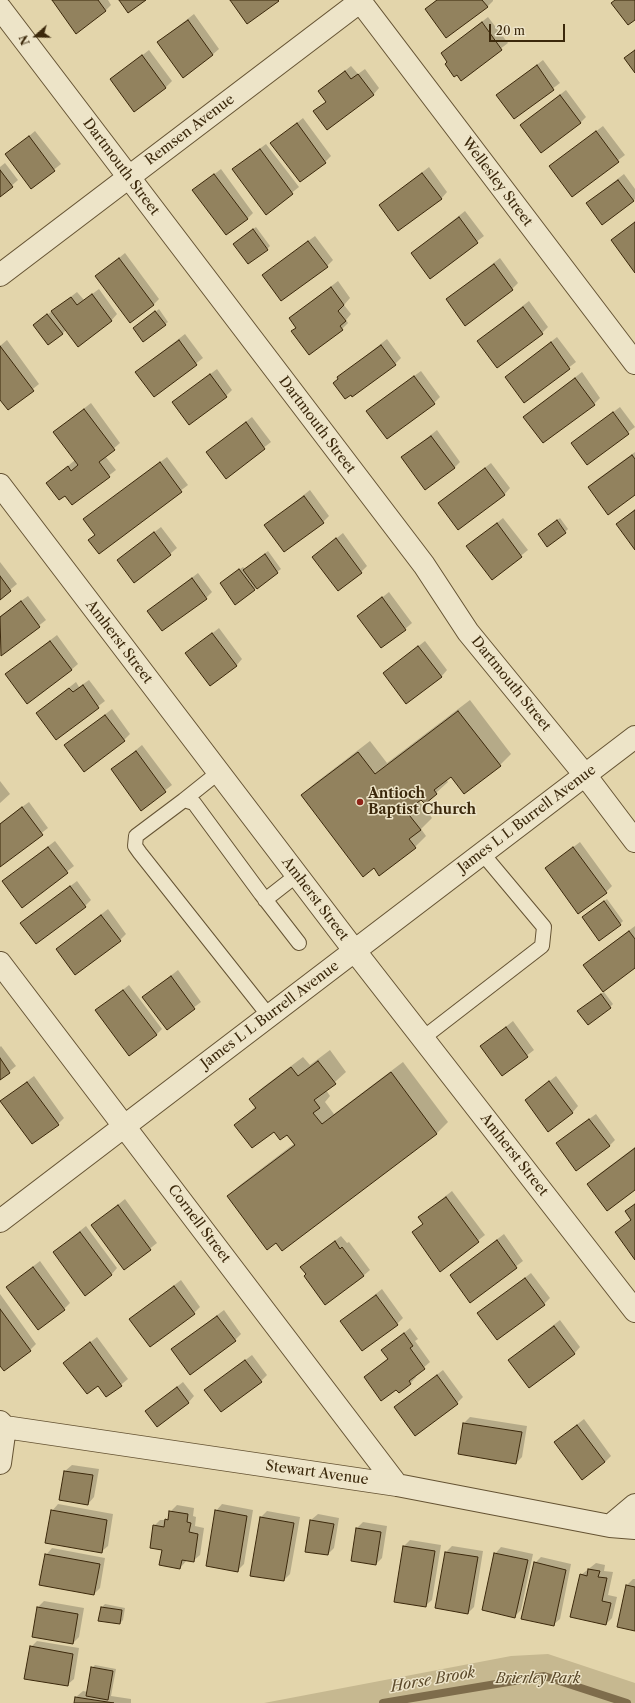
<!DOCTYPE html>
<html>
<head>
<meta charset="utf-8">
<style>
	body { margin:0 }
	#map { position:relative; width:635px; height:1703px; overflow:hidden; background:#e3d5ab; font-family:"Libre Caslon Text",serif }
	canvas { display:block }
	.north { position:absolute; left:16px; top:16px; width:40px; height:40px; -webkit-text-stroke:3px #ede4c8; paint-order:stroke; rotate:250deg; font-size:11px; font-weight:700; line-height:16px; text-align:center; color:#3b280b }
	.north::after { content:''; display:block; margin:auto; width:14px; height:18px; background:#3b280b; clip-path:polygon(50% 0,100% 100%,50% 72%,0 100%) }
	.scale { position:absolute; left:489px; top:24px; width:76px; height:18px; box-sizing:border-box; border:2px solid #3b280b; border-top:0; padding-left:5px; font-size:12px; line-height:14px; white-space:nowrap; color:#3b280b; -webkit-text-stroke:3px #ede4c8; paint-order:stroke }
</style>
</head>
<body>
<div id="map">
<canvas width="635" height="1703"></canvas>
<div class="north">N</div>
<div class="scale">20 m</div>
</div>
<script>
const ctx = document.querySelector('canvas').getContext('2d');
ctx.lineJoin = 'round';
function fill(path, color) { ctx.fillStyle = color; ctx.fill(path, 'evenodd'); }
const toPath = rows => new Path2D(rows.map(r => 'M' + r).join(''));
function strokePath(path, color, width, dash) { ctx.strokeStyle = color; ctx.lineWidth = width; ctx.lineCap = dash ? 'butt' : 'round'; ctx.setLineDash(dash || []); ctx.stroke(path); }
function label(font, color, halo, rows, align = 'center') {
  ctx.font = font + ' "Libre Caslon Text",serif'; ctx.lineWidth = 3; ctx.setLineDash([]); ctx.textBaseline = 'middle'; ctx.strokeStyle = halo; ctx.fillStyle = color; for (const [text, x, y, turn = 0] of rows) {
    ctx.save(); ctx.translate(x, y); ctx.rotate((+turn || 0) * Math.PI / 180); ctx.textAlign = isNaN(turn) ? turn : align; if (halo) ctx.strokeText(text, 0, 0); ctx.fillText(text, 0, 0); ctx.restore();
  }
}
fill(toPath([
	[548,1654,635,1683,635,1703,264,1703,511,1656]
]), '#c6b890');
fill(toPath([
	[54,0,108,0,111,5,105,11],
	[436,0,493,0,493,1,487,7,426,9],
	[194,14,219,49,212,55,158,42],
	[488,17,508,43,461,79,442,53],
	[149,50,172,81,166,87,112,79],
	[543,60,560,83,514,118,498,95],
	[351,66,358,74,365,69,379,88,373,95,315,111,327,101,319,91],
	[566,90,586,117,580,123,521,125],
	[303,118,331,156,325,162,272,143],
	[603,126,625,155,572,195,550,166],
	[35,131,61,164,31,188,6,155],
	[266,144,299,187,266,213,233,169],
	[5,163,18,180,0,196,0,167],
	[429,167,447,192,441,199,380,205],
	[221,169,253,213,247,219,194,190],
	[624,174,635,189,635,199,633,201,587,203],
	[465,211,484,236,430,278,412,253],
	[256,227,270,246,267,249,237,241],
	[315,236,333,260,327,266,263,275],
	[125,253,159,299,153,305,97,276],
	[500,258,518,283,512,289,447,299],
	[338,281,350,298,344,305,351,314,346,320,348,323,342,329,290,318],
	[99,289,117,314,111,321,66,330,62,334,34,325,77,292,84,300],
	[529,301,548,327,542,333,478,341],
	[159,309,168,322,144,341,134,328],
	[185,334,203,358,154,396,136,372],
	[557,337,576,362,524,402,506,377],
	[387,339,401,358,395,364,339,377],
	[7,340,39,384,8,409,0,398,0,346],
	[217,369,232,390,226,396,173,402],
	[421,371,440,397,434,403,374,405],
	[582,372,600,398,594,404,524,417],
	[91,403,120,443,105,456,116,470,72,504,65,494,48,483,75,460,54,432],
	[620,407,635,427,587,464,572,443],
	[252,417,271,442,226,477,207,452],
	[437,430,460,462,454,468,402,458],
	[635,452,635,494,589,487,595,481],
	[167,457,188,485,99,553,96,534,85,519],
	[491,463,510,488,504,495,439,503],
	[310,490,329,516,323,522,266,525],
	[635,509,635,549,617,524],
	[503,518,528,550,492,579,468,546],
	[560,518,568,529,565,532,542,531],
	[161,527,177,548,170,554,118,560],
	[343,533,367,566,361,572,313,557],
	[268,551,281,569,255,589,224,580,243,567,245,569],
	[0,562,17,584,0,598],
	[198,573,212,592,206,598,149,611],
	[389,592,412,623,405,629,359,616],
	[28,596,46,620,1,655,0,616],
	[219,628,242,659,236,666,187,653],
	[57,635,78,664,71,670,6,674],
	[425,641,447,670,441,677,384,673],
	[89,680,105,701,56,738,37,713,76,682,79,687],
	[470,700,511,754,500,765,452,775,446,779,448,782,425,803,421,798,418,800,432,818,421,829,426,836,415,847,374,867,302,795,314,784,370,741,387,763],
	[112,709,130,734,124,740,66,745],
	[142,745,172,785,141,809,112,770],
	[0,781,10,794,0,803],
	[29,802,48,828,0,865,0,823],
	[55,841,74,866,22,907,3,881],
	[580,842,612,886,606,892,546,868],
	[77,881,91,900,85,906,22,923],
	[607,899,623,921,620,924,586,915],
	[108,909,126,934,120,940,57,949],
	[635,926,635,967,585,965,591,959],
	[178,970,201,1002,167,1028,144,997],
	[129,985,162,1029,156,1035,97,1010],
	[604,992,613,1004,610,1007,581,1009],
	[513,1021,534,1050,503,1074,482,1046],
	[1,1046,16,1066,0,1079,0,1047],
	[330,1050,346,1072,326,1090,330,1096,325,1102,334,1114,403,1062,448,1122,437,1133,282,1250,276,1242,228,1196,240,1185,295,1143,287,1133,236,1125,256,1106,251,1099,262,1088,303,1057,310,1065],
	[34,1076,64,1118,58,1124,2,1101],
	[556,1076,578,1106,572,1113,526,1100],
	[596,1114,615,1140,609,1146,557,1143],
	[635,1147,635,1189,588,1184,594,1178],
	[452,1191,485,1235,441,1270,413,1233,424,1223,419,1217],
	[125,1199,157,1243,124,1269,92,1226],
	[86,1226,117,1268,111,1275,54,1252],
	[504,1234,523,1261,470,1301,451,1275],
	[341,1236,347,1243,349,1242,370,1270,363,1276,307,1274,301,1267],
	[40,1261,70,1303,64,1309,7,1287],
	[531,1273,550,1298,544,1304,479,1313],
	[181,1280,200,1307,194,1313,130,1319],
	[382,1289,403,1318,397,1324,342,1321],
	[0,1294,36,1344,30,1350,0,1365],
	[224,1310,241,1334,235,1340,172,1349],
	[560,1320,580,1347,574,1354,509,1360],
	[410,1328,418,1339,415,1341,430,1362,415,1375,416,1377,410,1384,365,1377,388,1358,383,1350],
	[97,1337,128,1379,107,1396,98,1385,64,1363],
	[252,1355,267,1375,261,1381,206,1390],
	[443,1370,463,1397,457,1403,395,1407],
	[183,1382,194,1396,188,1403,146,1411],
	[470,1417,527,1426,522,1457,516,1463,464,1423],
	[584,1419,611,1456,605,1462,555,1442],
	[72,1465,99,1469,94,1497,88,1504,61,1499,65,1471],
	[58,1504,113,1514,108,1546,101,1552,52,1511],
	[222,1504,253,1510,244,1564,237,1571,216,1511],
	[177,1505,194,1508,193,1516,196,1517,195,1526,204,1528,200,1555,193,1561,187,1560,180,1568,163,1549,154,1526,160,1520,166,1520,170,1516,170,1512],
	[267,1511,300,1517,290,1574,284,1580,251,1575,261,1517],
	[318,1514,339,1518,334,1548,328,1554,311,1520],
	[363,1522,387,1526,382,1558,376,1564,357,1528],
	[410,1540,441,1545,432,1600,425,1606,404,1546],
	[452,1546,483,1551,474,1607,468,1613,446,1552],
	[501,1547,533,1554,521,1610,514,1617,495,1554],
	[52,1548,105,1558,100,1588,94,1594,46,1555],
	[541,1557,571,1564,560,1619,553,1625,535,1563],
	[596,1563,605,1565,604,1571,613,1572,608,1595,617,1597,612,1618,606,1624,581,1575],
	[633,1579,635,1579,635,1630,618,1626,627,1585],
	[44,1601,84,1608,79,1637,73,1643,33,1636,38,1607],
	[105,1604,125,1608,123,1620,120,1623,102,1607],
	[37,1641,79,1648,74,1679,67,1685,31,1647],
	[95,1665,116,1669,111,1696,131,1699,131,1703,75,1703,76,1697,83,1691,88,1692,92,1668]
]), '#0003');
strokePath(toPath([
	[383,1703,544,1676,627,1703]
]), '#7e6c4b', 8);
const building = toPath([
	[52,0,98,0,106,11,76,34,52,0],
	[119,0,146,0,128,13,119,0],
	[230,0,278,0,279,1,247,24,230,0],
	[437,0,482,0,488,7,446,38,425,9,437,0],
	[615,0,635,0,635,20,628,25,611,3,615,0],
	[188,20,213,55,183,78,157,42,188,20],
	[482,22,502,50,461,81,457,75,454,77,445,64,447,62,441,53,482,22],
	[635,50,635,73,624,58,635,50],
	[142,55,166,88,134,112,110,79,142,55],
	[537,65,554,90,514,119,496,95,537,65],
	[345,71,351,79,358,74,374,95,327,130,313,111,326,102,318,91,345,71],
	[560,95,581,123,541,153,520,125,560,95],
	[297,123,326,163,300,182,270,143,297,123],
	[596,131,619,162,572,197,549,166,596,131],
	[29,136,55,171,31,189,5,154,29,136],
	[260,149,293,194,266,215,232,169,260,149],
	[0,170,13,187,0,197,0,170],
	[422,173,442,199,398,231,379,205,422,173],
	[214,174,248,219,226,235,192,190,214,174],
	[618,180,634,201,602,225,586,203,618,180],
	[459,217,478,243,430,279,411,253,459,217],
	[635,222,635,273,611,240,635,222],
	[253,229,268,250,248,264,233,244,253,229],
	[308,241,328,267,281,301,262,275,308,241],
	[119,258,154,305,130,323,95,276,119,258],
	[494,264,513,290,465,326,446,299,494,264],
	[331,287,344,305,338,311,346,321,340,326,343,330,309,355,291,331,296,328,289,318,331,287],
	[92,294,112,321,78,347,51,311,71,297,77,305,92,294],
	[523,307,543,334,497,368,477,341,523,307],
	[155,311,166,325,143,342,133,328,155,311],
	[47,314,63,334,48,345,33,325,47,314],
	[179,340,197,365,154,397,135,372,179,340],
	[551,342,570,369,524,403,505,377,551,342],
	[381,345,396,365,352,397,351,395,345,399,333,383,338,379,337,377,381,345],
	[0,346,34,391,8,410,0,400,0,346],
	[210,374,227,397,189,425,172,402,210,374],
	[414,376,435,404,387,439,366,411,414,376],
	[575,378,595,405,543,443,523,417,575,378],
	[84,409,115,450,99,462,110,477,72,505,65,496,59,500,46,483,68,466,71,471,78,465,53,432,84,409],
	[613,412,629,434,587,465,571,443,613,412],
	[246,422,265,449,226,479,206,452,246,422],
	[431,436,455,468,425,490,401,457,431,436],
	[632,455,635,459,635,495,608,515,588,487,632,455],
	[160,462,182,492,99,554,88,540,95,535,83,519,160,462],
	[485,468,505,495,458,530,438,503,485,468],
	[304,496,324,523,284,552,264,525,304,496],
	[635,510,635,550,616,524,635,510],
	[557,520,566,533,547,547,538,534,557,520],
	[497,523,522,557,492,580,466,546,497,523],
	[154,532,171,555,134,583,117,560,154,532],
	[336,538,362,573,338,591,312,557,336,538],
	[265,554,278,573,257,589,243,570,265,554],
	[239,569,255,590,235,605,220,583,239,569],
	[0,576,11,591,0,600,0,576],
	[192,578,207,599,162,631,147,611,192,578],
	[382,597,406,630,381,648,357,616,382,597],
	[21,601,40,627,1,656,0,617,21,601],
	[212,633,237,666,210,686,185,653,212,633],
	[50,641,72,670,27,704,5,674,50,641],
	[418,646,442,677,406,704,383,673,418,646],
	[83,685,99,708,56,740,36,713,69,688,73,692,83,685],
	[458,711,501,766,464,794,451,777,434,790,437,794,425,804,421,800,406,811,421,830,409,839,416,848,379,876,374,868,363,877,301,795,358,752,375,774,458,711],
	[105,715,125,741,84,772,64,745,105,715],
	[136,751,166,792,141,811,111,769,136,751],
	[22,807,43,835,0,867,0,824,22,807],
	[48,847,68,873,22,908,2,881,48,847],
	[573,847,607,893,578,914,545,868,573,847],
	[70,886,86,907,36,944,20,923,70,886],
	[604,901,621,925,599,941,582,917,604,901],
	[101,915,121,941,75,975,56,949,101,915],
	[629,931,635,939,635,968,603,992,583,965,629,931],
	[171,976,195,1009,167,1030,142,997,171,976],
	[123,990,157,1035,129,1056,95,1010,123,990],
	[601,994,611,1008,588,1025,577,1011,601,994],
	[506,1027,528,1057,502,1076,480,1046,506,1027],
	[0,1058,10,1073,0,1080,0,1058],
	[318,1061,336,1084,314,1100,320,1108,313,1113,322,1124,391,1072,437,1134,282,1251,276,1243,267,1250,227,1196,295,1145,287,1135,280,1140,274,1132,252,1148,234,1125,256,1108,249,1099,291,1067,298,1076,318,1061],
	[549,1081,573,1113,548,1132,525,1100,549,1081],
	[27,1082,59,1125,32,1144,0,1101,27,1082],
	[589,1119,610,1146,576,1171,556,1143,589,1119],
	[635,1148,635,1190,607,1211,587,1184,635,1148],
	[446,1197,479,1242,440,1272,412,1232,423,1224,418,1217,446,1197],
	[635,1204,635,1260,615,1232,631,1220,625,1211,635,1204],
	[118,1205,151,1250,124,1270,91,1225,118,1205],
	[80,1232,112,1275,85,1296,53,1252,80,1232],
	[497,1240,517,1268,470,1303,450,1275,497,1240],
	[335,1241,340,1249,342,1247,364,1276,325,1305,304,1276,306,1274,300,1267,335,1241],
	[33,1267,65,1310,38,1330,6,1287,33,1267],
	[525,1278,545,1305,497,1340,477,1313,525,1278],
	[174,1286,195,1314,150,1347,129,1319,174,1286],
	[376,1295,398,1325,362,1351,340,1321,376,1295],
	[0,1309,31,1351,4,1371,0,1366,0,1309],
	[217,1316,236,1341,190,1375,171,1349,217,1316],
	[554,1326,575,1354,529,1388,508,1360,554,1326],
	[404,1333,413,1346,410,1348,425,1369,409,1381,411,1384,399,1393,396,1390,381,1401,364,1377,388,1359,381,1350,404,1333],
	[90,1342,122,1386,106,1397,98,1386,87,1394,63,1363,90,1342],
	[245,1360,262,1382,221,1412,204,1390,245,1360],
	[437,1375,458,1404,415,1436,394,1407,437,1375],
	[177,1387,189,1403,157,1427,145,1411,177,1387],
	[463,1423,522,1432,516,1464,458,1454,463,1423],
	[577,1425,605,1462,582,1480,554,1442,577,1425],
	[64,1471,93,1475,88,1505,59,1500,64,1471],
	[51,1510,107,1520,102,1553,45,1543,51,1510],
	[215,1510,247,1516,238,1572,206,1566,215,1510],
	[169,1511,188,1514,187,1522,191,1523,189,1532,198,1534,194,1562,182,1560,180,1569,159,1565,162,1550,150,1548,153,1525,164,1527,165,1519,168,1520,169,1511],
	[260,1517,294,1523,284,1581,250,1576,260,1517],
	[310,1520,334,1524,328,1555,305,1552,310,1520],
	[356,1528,381,1532,376,1565,351,1561,356,1528],
	[403,1546,435,1551,426,1607,394,1602,403,1546],
	[445,1552,478,1557,468,1614,435,1608,445,1552],
	[494,1553,528,1560,515,1618,482,1610,494,1553],
	[45,1554,100,1564,94,1595,39,1585,45,1554],
	[534,1562,566,1570,554,1626,521,1619,534,1562],
	[588,1569,600,1571,598,1577,607,1578,602,1601,611,1603,606,1625,570,1617,580,1574,587,1576,588,1569],
	[626,1585,635,1587,635,1631,617,1627,626,1585],
	[37,1607,78,1614,73,1644,32,1637,37,1607],
	[101,1607,122,1610,120,1624,98,1621,101,1607],
	[30,1646,73,1654,68,1686,24,1679,30,1646],
	[91,1667,113,1671,108,1700,86,1696,91,1667],
	[75,1697,114,1703,74,1703,75,1697]
]);
fill(building, '#92825e');
strokePath(building, '#3b280b', 1);
const service = toPath([
	[184,800,219,772],
	[265,900,297,875],
	[269,1016,140,853,135,846,136,836,184,800,194,803,261,894,299,943],
	[423,1038,542,946,544,927,482,853]
]);
const minor = toPath([
	[360,1,635,363],
	[0,8,424,565,468,632,585,775,635,841],
	[0,275,362,0],
	[0,485,354,950,635,1311],
	[0,963,397,1485],
	[0,1221,635,737],
	[0,1422,5,1427,397,1485,610,1526,635,1528],
	[0,1463,5,1427],
	[610,1526,635,1505]
]);
strokePath(service, '#655333', 16);
strokePath(minor, '#655333', 24);
strokePath(service, '#ede4c8', 14);
strokePath(minor, '#ede4c8', 22);
for (const [x, y, r, color] of [
	[360,802,4,"#8f2418"]
]) { const dot = new Path2D(); dot.arc(x, y, r, 0, 2 * Math.PI); ctx.fillStyle = color; ctx.fill(dot); strokePath(dot, '#ede4c8', 1.5); }
label('14px', '#3b280b', '#ede4c8', [
	["Remsen Avenue",190,130,-37],
	["Dartmouth Street",121,167,53],
	["Wellesley Street",497,182,53],
	["Dartmouth Street",317,425,53],
	["Amherst Street",119,642,53],
	["Dartmouth Street",511,684,51],
	["James L L Burrell Avenue",527,819,-37],
	["Amherst Street",315,899,53],
	["James L L Burrell Avenue",270,1015,-37],
	["Amherst Street",514,1155,52],
	["Cornell Street",199,1224,53],
	["Stewart Avenue",317,1473,8]
]);
label('bold 14px', '#3b280b', '#ede4c8', [
	["Antioch",368,794],
	["Baptist Church",368,810]
], 'left');
label('italic 14px', '#574526', '#ede4c8', [
	["Brierley Park",538,1679]
]);
label('italic 15px', '#5c4a2b', '#ede4c8', [
	["Horse Brook",433,1680,-10]
]);
</script>
</body>
</html>
